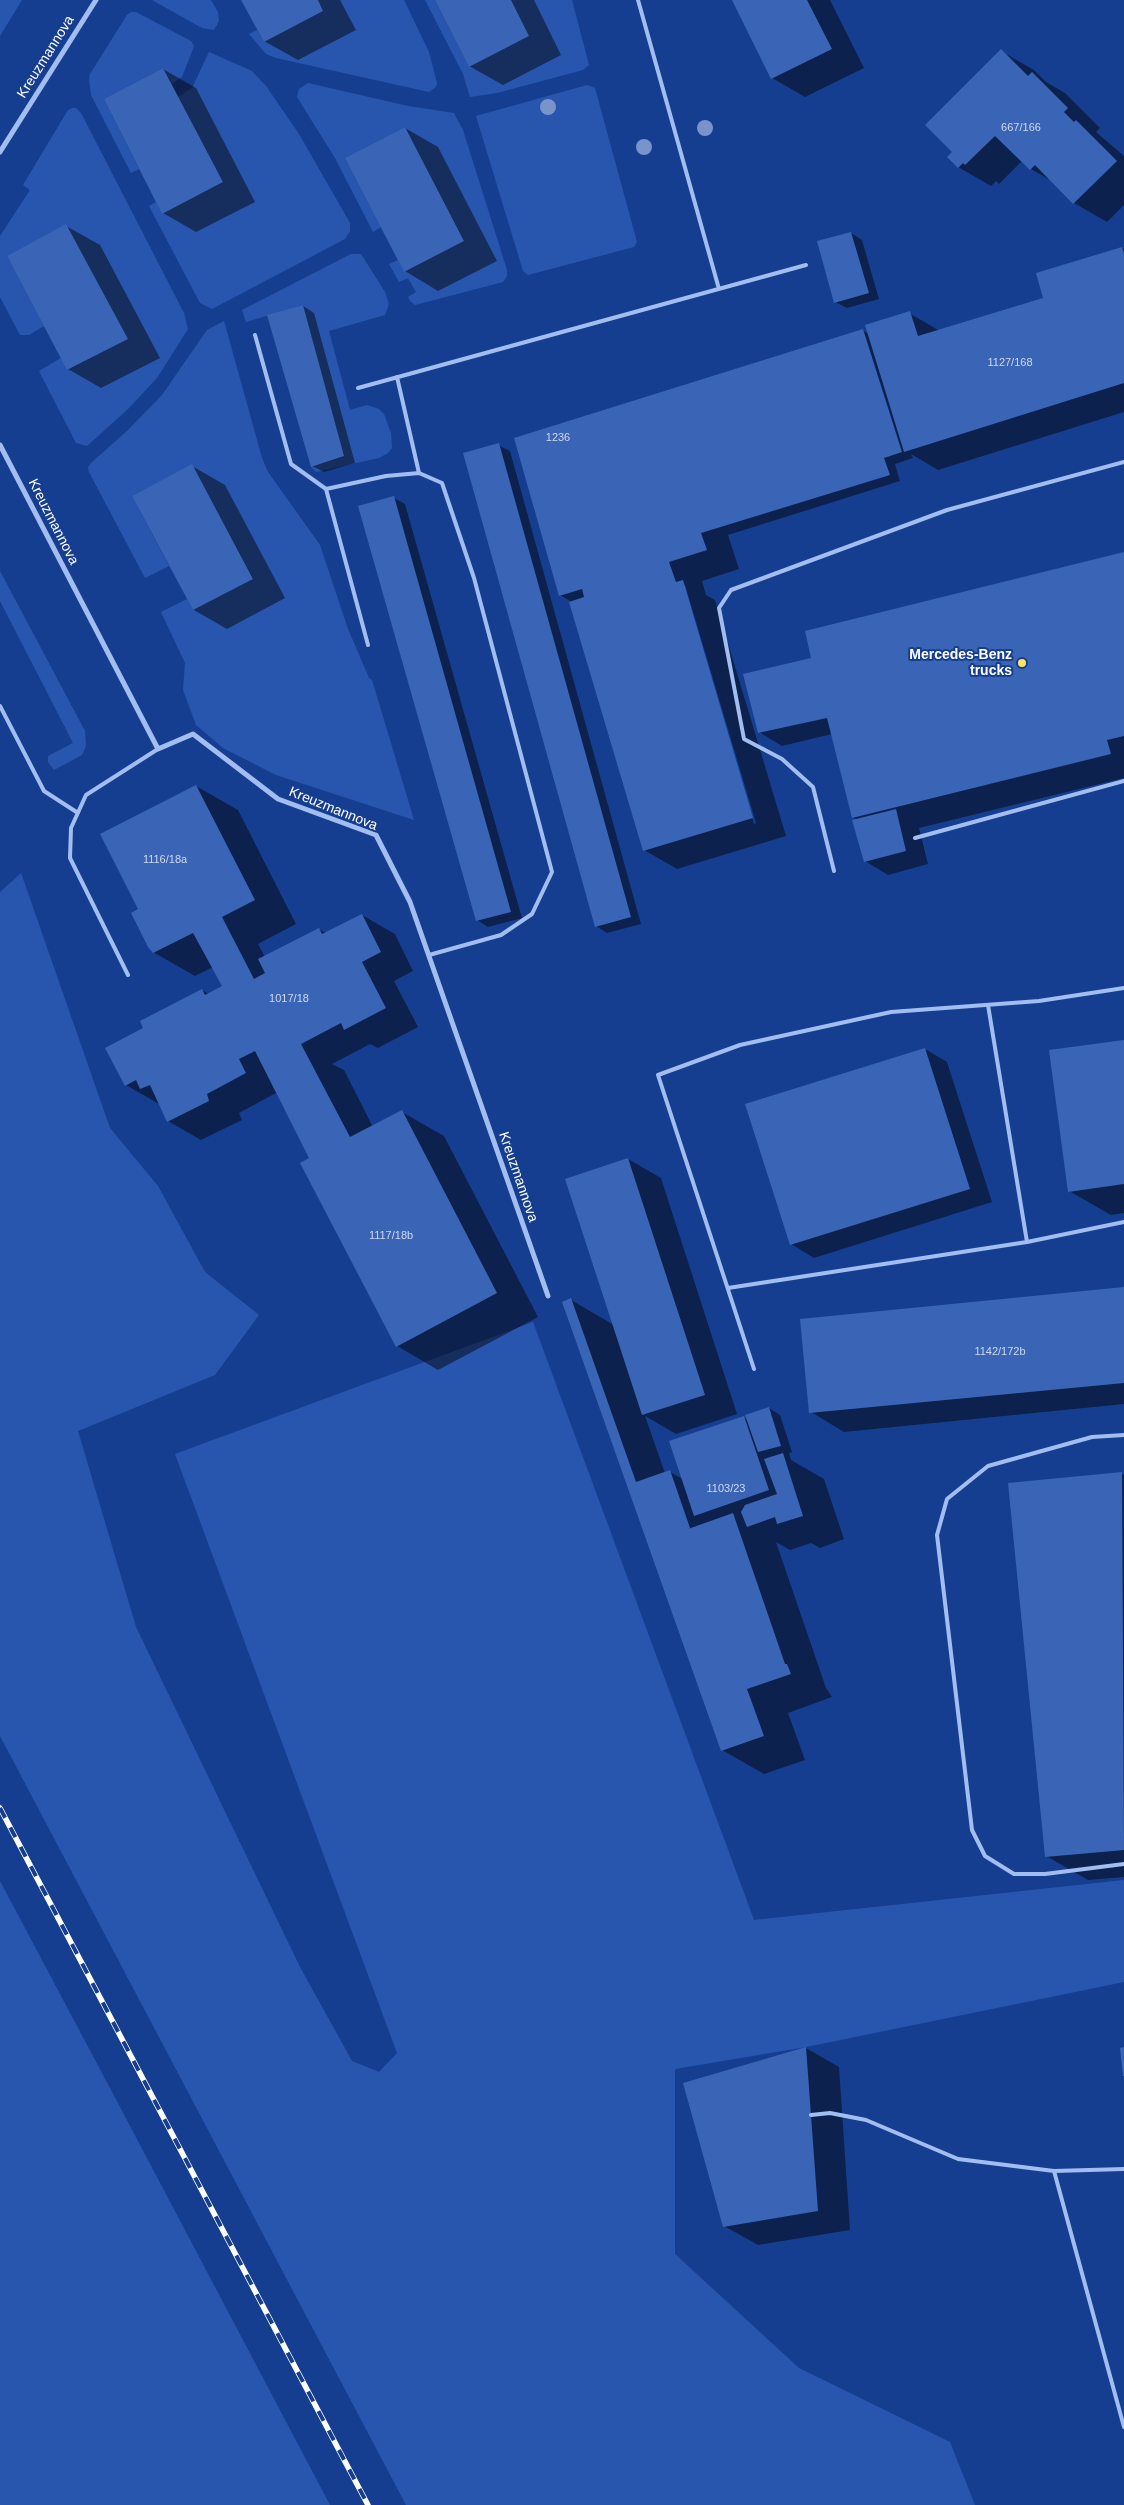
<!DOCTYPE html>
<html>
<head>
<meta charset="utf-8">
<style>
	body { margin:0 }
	canvas { display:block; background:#163e90 }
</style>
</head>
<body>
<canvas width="1124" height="2505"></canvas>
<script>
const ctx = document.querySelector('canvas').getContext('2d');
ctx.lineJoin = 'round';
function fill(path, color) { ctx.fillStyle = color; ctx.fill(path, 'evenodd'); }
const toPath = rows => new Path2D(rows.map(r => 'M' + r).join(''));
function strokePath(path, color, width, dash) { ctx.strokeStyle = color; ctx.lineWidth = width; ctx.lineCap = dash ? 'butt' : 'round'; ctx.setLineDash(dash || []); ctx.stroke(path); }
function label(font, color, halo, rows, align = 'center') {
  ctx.font = font + ' Helvetica,sans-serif'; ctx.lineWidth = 4; ctx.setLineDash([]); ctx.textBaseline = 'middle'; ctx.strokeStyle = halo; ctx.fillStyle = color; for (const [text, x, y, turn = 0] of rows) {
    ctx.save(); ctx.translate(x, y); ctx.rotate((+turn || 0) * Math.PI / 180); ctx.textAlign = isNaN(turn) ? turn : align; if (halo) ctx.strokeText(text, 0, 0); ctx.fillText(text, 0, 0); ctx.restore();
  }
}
fill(toPath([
	[0,0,22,0,0,36],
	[152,0,211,0,218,12,219,21,214,30,202,28],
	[318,0,404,0,429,52,437,83,436,87,429,92,276,58,266,54,249,34,257,30,264,42,323,11],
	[425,0,435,0,469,67,529,36,511,0,572,0,589,65,583,70,497,93,470,97,463,74],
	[131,12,136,12,191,41,194,46,182,77,172,84,163,68,104,99,139,169,131,173,91,95,89,79,90,74,127,15],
	[209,52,252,71,266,86,299,134,350,223,350,231,345,239,212,309,200,303,149,206,156,202,162,214,223,182,178,97,192,88],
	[308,83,408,106,454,113,463,130,507,270,507,276,503,282,415,305,411,302,408,297,416,292,408,278,399,282,389,264,398,260,404,272,464,241,405,127,345,158,381,227,373,232,335,158,297,97,299,89],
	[587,85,595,88,637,242,634,247,528,275,523,271,476,116],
	[72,108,76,108,81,113,184,313,188,329,157,378,128,409,87,446,76,443,39,371,61,358,68,370,127,339,66,225,7,256,44,326,29,335,20,335,0,297,0,236,30,190,23,185,68,110],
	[351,254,361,254,385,292,389,304,385,315,329,331,350,410,367,405,379,409,384,414,391,433,392,448,388,453,379,458,316,472,311,467,342,457,303,305,246,322,242,310],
	[224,321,262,458,268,472,320,545,348,629,369,678,372,680,414,820,276,775,223,748,196,725,183,690,185,663,161,612,187,599,193,610,253,578,192,465,132,496,169,566,145,578,89,472,88,467,91,463,127,431,162,395,207,330],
	[0,571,85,731,86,746,82,755,54,770,48,762,48,756,73,743,0,601],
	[21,873,110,1128,158,1186,205,1272,259,1315,215,1375,78,1431,136,1627,300,1967,352,2061,379,2072,397,2053,175,1454,533,1322,754,1920,1124,1880,1124,1982,806,2047,675,2069,675,2254,799,2368,950,2442,975,2505,406,2505,0,1736,0,892],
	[0,1881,120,2107,330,2505,0,2505]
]), '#2856ae');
fill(toPath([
	[243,0,340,0,356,30,298,60,264,41],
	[437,0,534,0,561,55,503,85,469,66],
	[733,0,830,0,864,68,805,97,772,78],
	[1001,51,1034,70,1046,82,1065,93,1100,128,1096,132,1124,156,1124,205,1107,222,1074,203,1055,183,1031,169,1022,161,999,184,996,181,991,186,958,167,954,152],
	[163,69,196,88,255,202,196,232,163,213],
	[405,128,438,147,497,261,438,291,405,271],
	[66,226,100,245,160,358,101,388,68,369,9,257],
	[851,233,862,240,879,299,847,308,835,302],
	[1122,248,1124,249,1124,412,938,470,911,454,913,458,895,464,900,481,728,535,739,569,702,581,706,595,715,600,786,836,677,869,644,850,570,601,560,595,862,330,869,334,909,313,940,331,1045,298],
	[683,585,685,585,756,823,754,824],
	[303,306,314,313,355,463,324,472,312,466],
	[498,445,510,451,641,924,607,933,596,926],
	[192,466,225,485,285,598,227,629,194,610],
	[394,498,405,504,522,918,488,927,477,920],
	[1124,554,1124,778,919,828,928,864,888,875,865,861,857,820,853,817,832,734,782,746,759,732,812,659],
	[196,786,238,810,296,924,258,944,265,957,319,929,326,933,362,915,395,934,413,971,394,981,418,1027,378,1048,370,1044,332,1064,344,1070,373,1127,402,1112,444,1136,538,1317,438,1370,397,1346,311,1159,276,1093,239,1113,242,1120,201,1140,168,1121,159,1104,126,1085,145,1029,202,990,209,994,223,987,213,967,195,976,153,952,140,910],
	[1124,1041,1124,1213,1111,1215,1069,1191],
	[925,1049,947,1062,992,1202,814,1258,791,1244],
	[628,1159,661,1178,737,1414,676,1434,645,1416,665,1473,670,1472,683,1479,743,1417,748,1420,769,1408,780,1415,792,1452,789,1453,791,1460,824,1479,844,1539,820,1548,811,1543,790,1550,776,1542,826,1688,832,1697,788,1713,805,1760,764,1774,722,1750,571,1300,614,1325],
	[1124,1289,1124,1404,844,1432,811,1412],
	[1122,1474,1124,1475,1124,1877,1088,1880,1046,1856],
	[806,2048,839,2067,850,2230,758,2245,724,2226,684,2084]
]), '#0007');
fill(toPath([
	[241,0,318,0,323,11,264,42],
	[435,0,511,0,529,36,469,67],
	[732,0,807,0,832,49,771,79],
	[1001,49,1028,76,1032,72,1068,108,1064,112,1074,122,1076,120,1117,161,1073,204,1035,165,1030,170,995,136,965,165,963,163,958,168,947,157,952,152,925,125],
	[163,68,223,182,162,214,104,99],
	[405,127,464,241,404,272,345,158],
	[66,224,128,339,67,370,7,256],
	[851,232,869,293,834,303,817,241],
	[1122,247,1124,253,1124,383,904,452,865,325,910,311,918,336,1043,298,1036,273],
	[303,305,344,456,311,467,267,315],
	[863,329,902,452,884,458,890,475,701,533,707,550,669,562,676,582,683,580,753,818,643,851,569,602,584,597,582,589,559,596,514,438],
	[499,443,631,917,595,927,463,453],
	[192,464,253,579,193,610,132,496],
	[394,496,511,912,476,921,358,506],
	[1124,552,1124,736,1107,740,1111,754,852,818,827,718,758,733,743,674,811,658,805,631],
	[196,785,255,900,222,917,254,979,265,973,258,959,319,928,322,934,362,914,381,952,362,962,386,1008,344,1030,341,1023,301,1044,350,1137,402,1110,497,1293,396,1347,300,1163,309,1158,255,1051,239,1059,246,1073,207,1094,209,1101,167,1122,150,1085,140,1089,136,1080,125,1086,105,1048,143,1028,140,1021,202,989,205,995,222,986,193,933,153,953,148,947,131,913,138,909,100,834],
	[896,809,906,851,864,862,852,820],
	[1124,1040,1124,1184,1068,1192,1049,1050],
	[925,1048,970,1189,790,1245,745,1104],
	[628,1158,705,1395,642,1415,565,1179],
	[1124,1287,1124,1383,809,1413,800,1319],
	[571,1298,636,1482,670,1470,690,1528,688,1529,733,1513,785,1664,787,1664,791,1674,747,1689,764,1736,721,1751,562,1302],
	[769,1407,781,1446,758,1452,745,1415],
	[744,1416,769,1490,694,1516,669,1441],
	[783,1453,803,1516,777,1524,775,1517,747,1527,741,1512,745,1505,777,1494,764,1459],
	[1122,1472,1124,1850,1045,1857,1008,1483],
	[806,2047,818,2211,723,2227,683,2083],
	[1124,2047,1124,2076,1123,2076,1120,2048]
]), '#3a64b6');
strokePath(toPath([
	[638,0,719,289],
	[255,335,291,464,326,489,386,476,419,473,442,483,474,578,552,872,532,914,501,935,429,955],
	[397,377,419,473],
	[358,388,806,265],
	[326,489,368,645],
	[0,706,44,791,78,813],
	[915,838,1124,781],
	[834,871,813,787,782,759,744,739,719,608,731,590,947,510,1124,462],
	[128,975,70,858,71,828,86,795,158,749],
	[988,1005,1027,1242],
	[728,1288,1027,1242,1124,1222],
	[754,1369,658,1075,740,1045,891,1012,1039,1001,1124,988],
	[1124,1435,1092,1437,988,1466,947,1499,937,1535,972,1830,985,1856,1014,1874,1045,1874,1124,1864],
	[811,2115,830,2113,866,2120,958,2159,1054,2171,1124,2169],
	[1054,2171,1124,2427]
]), '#a2bdf0', 4);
strokePath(toPath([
	[0,152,96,0],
	[0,445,158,749,193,734,278,799,376,835,410,902,548,1296]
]), '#a2bdf0', 5);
const rail = toPath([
	[0,1808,368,2505]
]);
strokePath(rail, '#fff', 5.5);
strokePath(rail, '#163e90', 4, [11]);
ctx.fillStyle = '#7894cb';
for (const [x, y] of [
	[548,107],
	[705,128],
	[644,147]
]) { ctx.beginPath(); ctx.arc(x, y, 8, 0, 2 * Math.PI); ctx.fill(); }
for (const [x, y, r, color] of [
	[1022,663,5,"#ffe261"]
]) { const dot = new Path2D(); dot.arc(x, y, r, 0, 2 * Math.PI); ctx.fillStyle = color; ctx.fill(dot); strokePath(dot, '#163e90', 2); }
label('11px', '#ced8ed', null, [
	["667/166",1021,128],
	["1127/168",1010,363],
	["1236",558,438],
	["1116/18a",165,860],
	["1017/18",289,999],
	["1117/18b",391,1236],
	["1142/172b",1000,1352],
	["1103/23",726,1489]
]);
label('14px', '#fff', '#163e90', [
	["Kreuzmannova",46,57,-58],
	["Kreuzmannova",53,522,63],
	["Kreuzmannova",333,809,22],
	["Kreuzmannova",518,1177,71]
]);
label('bold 14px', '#fff', '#163e90', [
	["Mercedes-Benz",1012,655],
	["trucks",1012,671]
], 'right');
</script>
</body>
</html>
